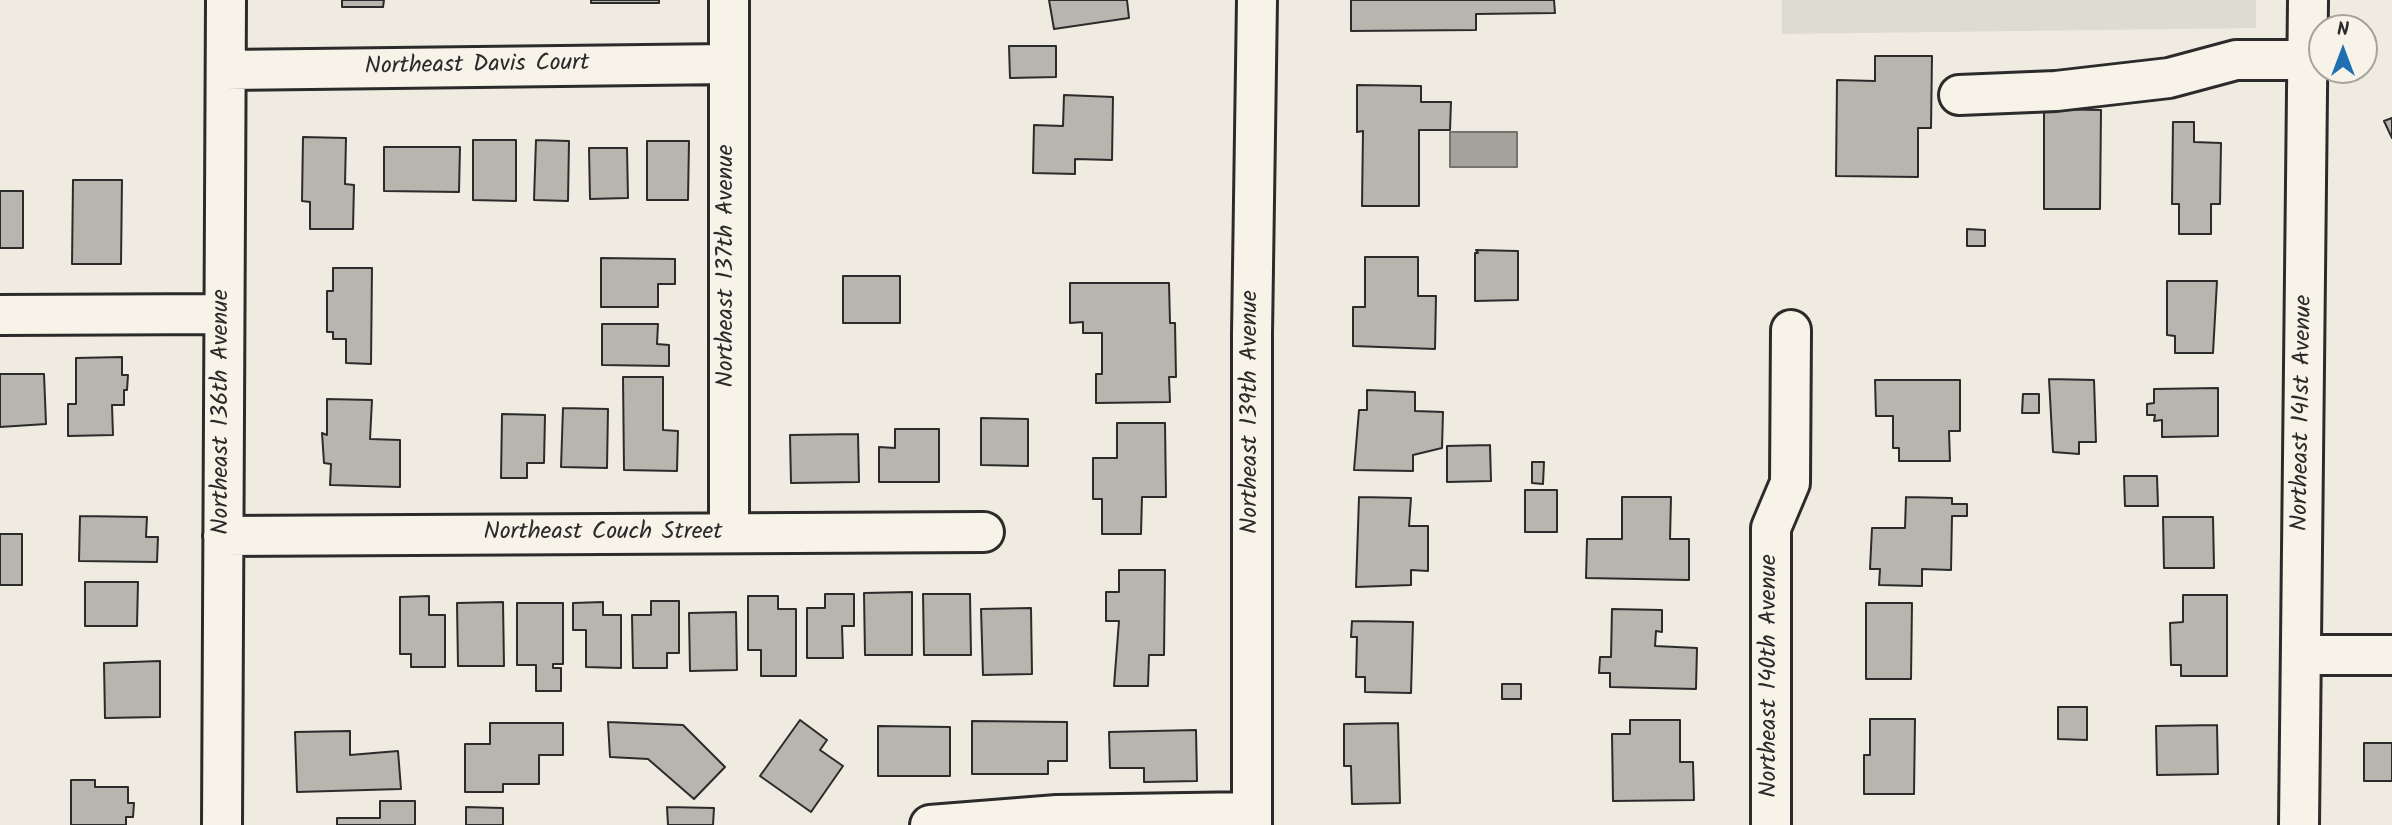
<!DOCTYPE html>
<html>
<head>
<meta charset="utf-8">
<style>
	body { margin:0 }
	#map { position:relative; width:2392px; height:825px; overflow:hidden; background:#efebe0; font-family:Kalam,sans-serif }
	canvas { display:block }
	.north { position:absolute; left:2308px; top:14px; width:70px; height:70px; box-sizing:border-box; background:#f7f3e8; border:2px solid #a5a39c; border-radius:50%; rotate:0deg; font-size:19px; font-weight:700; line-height:28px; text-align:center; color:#2b2b2b }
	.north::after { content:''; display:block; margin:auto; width:24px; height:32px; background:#1f6fb2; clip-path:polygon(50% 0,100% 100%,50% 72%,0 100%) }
</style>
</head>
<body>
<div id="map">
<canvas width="2392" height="825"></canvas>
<div class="north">N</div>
</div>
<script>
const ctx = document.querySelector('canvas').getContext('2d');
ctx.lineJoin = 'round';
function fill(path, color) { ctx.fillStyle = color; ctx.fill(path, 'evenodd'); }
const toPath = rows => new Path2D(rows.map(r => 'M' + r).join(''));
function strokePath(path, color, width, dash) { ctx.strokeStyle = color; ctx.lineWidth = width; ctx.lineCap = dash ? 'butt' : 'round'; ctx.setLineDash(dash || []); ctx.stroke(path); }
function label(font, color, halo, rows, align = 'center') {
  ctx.font = font + ' Kalam,sans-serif'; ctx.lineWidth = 5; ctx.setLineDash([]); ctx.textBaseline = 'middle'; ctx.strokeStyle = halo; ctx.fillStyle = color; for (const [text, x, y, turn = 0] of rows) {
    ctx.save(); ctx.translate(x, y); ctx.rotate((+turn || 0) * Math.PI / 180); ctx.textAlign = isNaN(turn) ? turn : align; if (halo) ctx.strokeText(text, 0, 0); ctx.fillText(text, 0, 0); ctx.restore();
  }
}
fill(toPath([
	[1782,0,2256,0,2256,28,1782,34]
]), '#dedbd1');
const water = toPath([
	[1450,132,1517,132,1517,167,1450,167,1450,132]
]);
fill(water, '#a4a29a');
strokePath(water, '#74726e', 2);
const building = toPath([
	[342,0,384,0,383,7,342,7,342,0],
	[591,0,659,0,659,3,591,3,591,0],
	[1049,0,1127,0,1129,18,1054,29,1049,0],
	[1351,0,1554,0,1555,13,1476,14,1476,30,1351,31,1351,0],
	[1009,46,1056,46,1056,77,1010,78,1009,46],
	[1875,56,1932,56,1931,128,1918,128,1918,177,1836,176,1837,80,1875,81,1875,56],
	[1357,85,1421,86,1421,102,1451,102,1450,130,1419,130,1419,206,1362,206,1363,131,1357,132,1357,85],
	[1064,95,1113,97,1112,160,1075,159,1075,174,1033,173,1034,125,1063,126,1064,95],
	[2044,109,2101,110,2100,209,2044,209,2044,109],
	[2392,118,2392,138,2384,121,2392,118],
	[2173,122,2194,122,2194,142,2221,143,2220,204,2211,204,2211,234,2179,234,2179,204,2172,204,2173,122],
	[303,137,346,138,345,184,354,185,353,229,310,229,310,202,302,201,303,137],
	[473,140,516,140,516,201,473,200,473,140],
	[536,140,569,141,568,201,534,200,536,140],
	[647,141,689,141,688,200,647,200,647,141],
	[384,147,460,147,459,192,384,191,384,147],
	[589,148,627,148,628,198,590,199,589,148],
	[73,180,122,180,121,264,72,264,73,180],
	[0,191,23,191,23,248,0,248,0,191],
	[1967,229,1985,230,1985,246,1967,246,1967,229],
	[1476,250,1518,251,1518,300,1475,301,1475,253,1478,253,1476,250],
	[1365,257,1418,257,1418,296,1436,296,1435,349,1353,346,1353,307,1365,307,1365,257],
	[601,258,675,259,675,284,658,284,658,307,601,307,601,258],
	[333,268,372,268,371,364,346,363,346,339,333,339,333,332,327,332,327,291,333,291,333,268],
	[843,276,900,276,900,323,843,323,843,276],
	[2167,281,2217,281,2213,353,2175,353,2175,336,2167,335,2167,281],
	[1070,283,1169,283,1170,323,1175,323,1176,377,1169,377,1170,402,1096,403,1096,374,1102,374,1102,333,1083,333,1083,322,1070,323,1070,283],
	[602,324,658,324,657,344,669,345,669,366,602,365,602,324],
	[122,357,122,375,128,375,127,390,124,390,124,405,112,405,113,435,68,436,68,404,76,404,76,358,122,357],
	[0,374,44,374,46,424,0,427,0,374],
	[623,377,663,377,663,430,678,431,677,471,624,470,623,377],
	[2049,379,2094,380,2096,442,2079,442,2079,454,2053,452,2049,379],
	[1875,380,1960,380,1960,431,1949,431,1950,461,1899,461,1899,448,1893,448,1893,416,1876,416,1875,380],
	[2218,388,2218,436,2162,437,2162,420,2154,421,2155,415,2147,415,2147,404,2154,403,2154,389,2218,388],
	[1367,390,1415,392,1415,411,1443,412,1442,448,1413,455,1413,471,1354,470,1359,410,1367,410,1367,390],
	[2023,394,2039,394,2039,413,2022,413,2023,394],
	[327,399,372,400,370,439,400,440,400,487,330,485,331,464,324,463,322,433,327,435,327,399],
	[563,408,608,409,607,468,561,467,563,408],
	[502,414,545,415,544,463,527,463,527,478,501,478,502,414],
	[981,418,1028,419,1028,466,981,465,981,418],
	[1117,423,1165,423,1166,497,1142,497,1141,534,1102,534,1102,499,1093,499,1093,458,1117,458,1117,423],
	[895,429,939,429,939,482,879,482,879,447,895,448,895,429],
	[858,434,859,482,791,483,790,435,858,434],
	[1490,445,1491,481,1447,482,1447,446,1490,445],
	[1532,462,1544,462,1543,484,1532,483,1532,462],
	[2124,476,2157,476,2158,506,2125,506,2124,476],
	[1525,490,1557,490,1557,532,1525,532,1525,490],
	[1359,497,1411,498,1409,526,1428,526,1428,571,1411,570,1411,585,1356,587,1359,497],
	[1622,497,1671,497,1670,539,1689,539,1689,580,1586,578,1587,539,1622,539,1622,497],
	[1906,497,1952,498,1952,504,1967,504,1967,516,1952,516,1951,570,1922,569,1922,586,1879,585,1880,569,1870,569,1872,528,1905,528,1906,497],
	[80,516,147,517,146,537,158,537,157,562,79,561,80,516],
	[2163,517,2213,517,2214,568,2164,568,2163,517],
	[0,534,22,534,22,585,0,585,0,534],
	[1119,570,1165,570,1164,655,1149,655,1148,686,1114,686,1119,621,1106,621,1106,592,1119,592,1119,570],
	[85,582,138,582,137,626,85,626,85,582],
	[912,592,912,655,865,655,864,593,912,592],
	[825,594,854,594,854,626,842,626,843,658,807,658,807,608,825,608,825,594],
	[923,594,970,594,971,655,924,655,923,594],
	[2183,595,2227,595,2227,676,2181,676,2181,665,2171,665,2170,623,2183,622,2183,595],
	[429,596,429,615,445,615,445,667,411,667,411,654,400,654,400,597,429,596],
	[748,596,778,596,778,609,796,609,796,676,761,676,761,650,748,650,748,596],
	[651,601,679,601,679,653,667,653,667,668,633,668,632,615,651,615,651,601],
	[503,602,504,666,458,666,457,603,503,602],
	[603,602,603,615,621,615,621,668,586,667,586,630,573,630,573,603,603,602],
	[517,603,563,603,563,664,553,664,553,668,561,668,561,691,536,691,536,665,517,665,517,603],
	[1866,603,1912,603,1911,679,1866,679,1866,603],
	[1031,608,1032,674,983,675,981,609,1031,608],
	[1612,609,1662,610,1662,632,1656,631,1655,646,1697,648,1696,689,1610,687,1610,673,1599,673,1600,657,1611,657,1612,609],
	[736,612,737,670,690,671,689,613,736,612],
	[1352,621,1413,622,1411,693,1365,692,1365,677,1356,677,1357,637,1351,637,1352,621],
	[160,661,160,717,105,718,104,663,160,661],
	[1502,684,1521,684,1521,699,1502,699,1502,684],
	[2058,707,2087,707,2087,740,2058,739,2058,707],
	[1870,719,1915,719,1914,794,1864,794,1864,755,1870,755,1870,719],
	[800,720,827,740,820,750,843,766,811,812,760,776,800,720],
	[1630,720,1680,720,1680,762,1693,762,1694,800,1613,801,1612,734,1630,734,1630,720],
	[972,721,1067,722,1067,761,1048,761,1048,774,972,774,972,721],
	[608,722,683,725,725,767,694,799,648,759,610,757,608,722],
	[490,723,563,723,563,755,539,755,539,784,503,784,503,792,465,792,465,744,490,744,490,723],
	[1398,723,1400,803,1352,804,1351,766,1344,766,1344,724,1398,723],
	[2217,725,2218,774,2157,775,2156,726,2217,725],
	[878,726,950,727,950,776,878,776,878,726],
	[1196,730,1197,781,1144,782,1144,768,1110,768,1109,732,1196,730],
	[350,731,350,755,398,751,401,789,297,792,295,732,350,731],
	[2364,743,2392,743,2392,781,2364,781,2364,743],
	[71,780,95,780,95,787,128,787,128,803,134,803,133,817,126,817,126,825,71,825,71,780],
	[380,801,415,801,415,825,337,825,337,818,380,818,380,801],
	[466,807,503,808,503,825,466,825,466,807],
	[667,807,714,808,713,825,668,825,667,807]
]);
fill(building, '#b8b5ae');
strokePath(building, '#2b2b2b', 2);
const minor = toPath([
	[729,0,729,533],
	[226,70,728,64],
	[1959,95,2056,91,2169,78,2236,60,2307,60],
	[0,315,223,314],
	[223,536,984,532],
	[2301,655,2392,655],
	[222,825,226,0],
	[930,825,1057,815,1252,812],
	[1252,825,1252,334,1257,0],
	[1771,825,1771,528,1790,483,1791,330],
	[2299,825,2308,0]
]);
strokePath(minor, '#2b2b2b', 44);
strokePath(minor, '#f7f3e8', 38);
label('24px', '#2b2b2b', '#f7f3e8', [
	["Northeast Davis Court",477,67,-1],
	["Northeast 137th Avenue",728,266,-90],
	["Northeast 136th Avenue",223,412,-90],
	["Northeast 139th Avenue",1252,412,-90],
	["Northeast 141st Avenue",2304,413,-89],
	["Northeast Couch Street",603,534],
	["Northeast 140th Avenue",1771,676,-90]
]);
</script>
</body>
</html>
